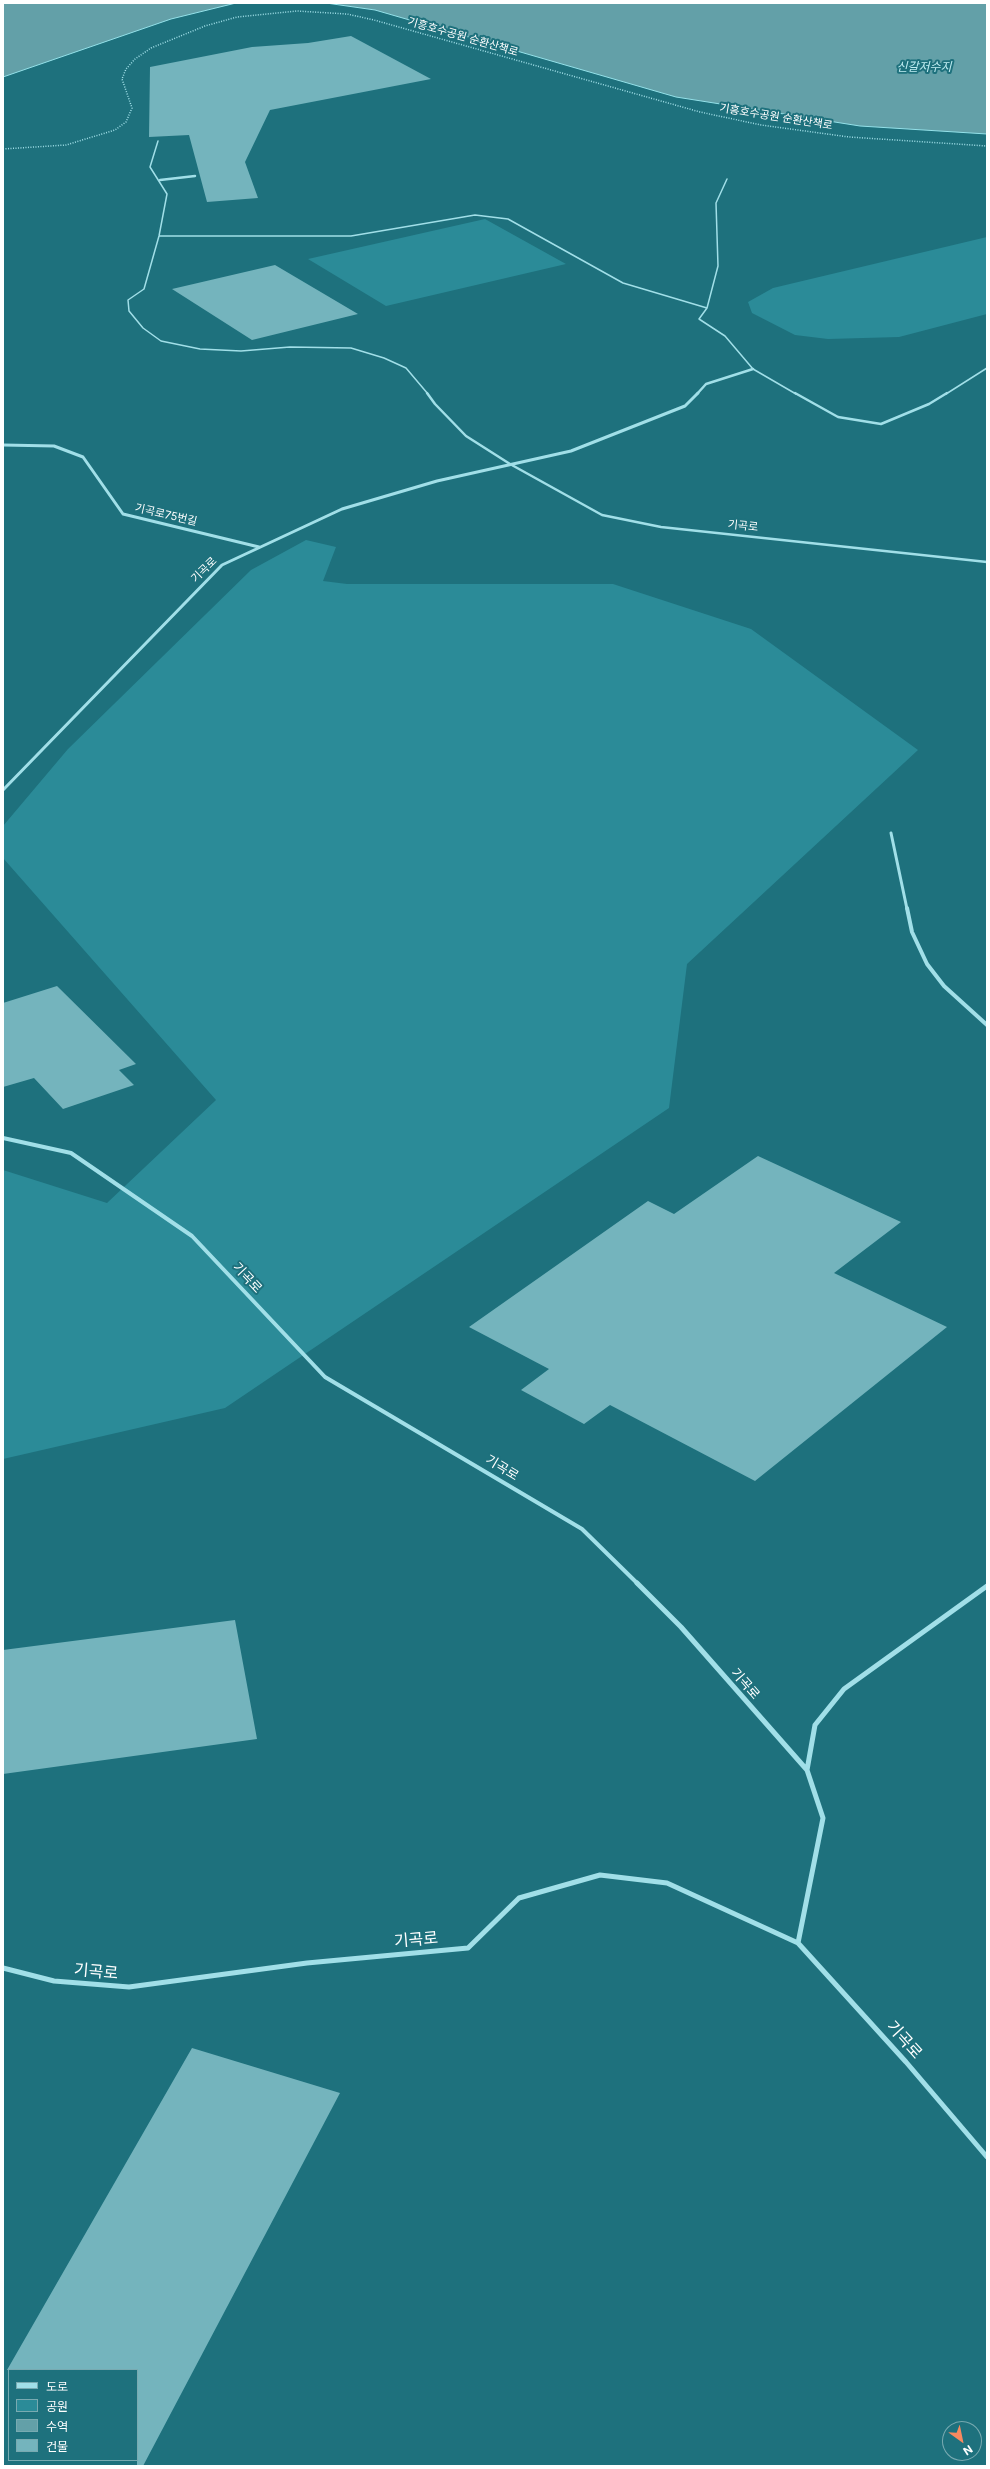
<!DOCTYPE html>
<html>
<head>
<meta charset="utf-8">
<style>
	body { margin:0 }
	#map { position:relative; width:990px; height:2469px; overflow:hidden; background:#1e717d; font-family:Inter,"Noto Sans KR",sans-serif }
	canvas { display:block }
	.frame { position:absolute; inset:0; border:4px solid #fff; pointer-events:none }
	.legend { position:absolute; left:8px; top:2369px; width:130px; height:92px; box-sizing:border-box; background:#1e717d; border:1px solid #78aab1; margin:0; padding:5px 7px; list-style:none; font-size:12px; color:#fff }
	.legend li { display:flex; align-items:center; gap:8px; height:20px }
	.legend b { width:20px; border:1px solid #78aab1 }
	.north { position:absolute; left:942px; top:2421px; width:40px; height:40px; box-sizing:border-box; background:#1e717d; border:1px solid #78aab1; border-radius:50%; rotate:147deg; font-size:11px; font-weight:700; line-height:16px; text-align:center; color:#fff }
	.north::after { content:''; display:block; margin:auto; width:14px; height:18px; background:#f78960; clip-path:polygon(50% 0,100% 100%,50% 72%,0 100%) }
</style>
</head>
<body>
<div id="map">
<canvas width="990" height="2469"></canvas>
<div class="frame"></div>
<ul class="legend">
<li><b style="height:5px;background:#a1dfe8"></b>도로</li>
<li><b style="height:11px;background:#2b8b98"></b>공원</li>
<li><b style="height:11px;background:#63a0a8"></b>수역</li>
<li><b style="height:11px;background:#74b4bd"></b>건물</li>
</ul>
<div class="north">N</div>
</div>
<script>
const ctx = document.querySelector('canvas').getContext('2d');
ctx.lineJoin = 'round';
function fill(path, color) { ctx.fillStyle = color; ctx.fill(path, 'evenodd'); }
const toPath = rows => new Path2D(rows.map(r => 'M' + r).join(''));
function strokePath(path, color, width, dash) { ctx.strokeStyle = color; ctx.lineWidth = width; ctx.lineCap = dash ? 'butt' : 'round'; ctx.setLineDash(dash || []); ctx.stroke(path); }
function label(font, color, halo, rows, align = 'center') {
  ctx.font = font + ' Inter,"Noto Sans KR",sans-serif'; ctx.lineWidth = 4; ctx.setLineDash([]); ctx.textBaseline = 'middle'; ctx.strokeStyle = halo; ctx.fillStyle = color; for (const [text, x, y, turn = 0] of rows) {
    ctx.save(); ctx.translate(x, y); ctx.rotate((+turn || 0) * Math.PI / 180); ctx.textAlign = isNaN(turn) ? turn : align; if (halo) ctx.strokeText(text, 0, 0); ctx.fillText(text, 0, 0); ctx.restore();
  }
}
fill(toPath([
	[485,219,566,264,386,306,308,259],
	[987,237,987,314,899,337,828,339,795,335,752,313,748,302,773,288],
	[306,540,336,547,323,581,347,584,613,584,751,629,918,750,687,964,669,1108,225,1408,3,1459,3,1170,107,1203,216,1100,3,858,3,826,68,749,251,570]
]), '#2b8b98');
const water = toPath([
	[3,3,987,3,987,134,860,126,676,97,375,10,326,3,236,3,171,19,3,77,3,3]
]);
fill(water, '#63a0a8');
strokePath(water, '#94e1e9', 1);
fill(toPath([
	[351,36,431,79,270,110,245,162,258,198,207,202,189,135,149,137,150,67,252,47,308,43],
	[275,265,358,314,252,340,172,289],
	[57,986,136,1064,119,1070,134,1085,63,1109,34,1078,3,1087,3,1003],
	[758,1156,901,1222,834,1273,947,1327,755,1481,610,1405,584,1424,521,1390,549,1369,469,1327,648,1201,674,1214],
	[235,1620,257,1739,3,1774,3,1650],
	[192,2048,340,2093,143,2466,137,2466,137,2370,7,2370]
]), '#74b4bd');
strokePath(toPath([
	[3,149,66,145,115,130,126,122,132,108,122,79,126,69,135,59,151,48,205,26,237,17,297,11,347,14,374,20,700,112,761,125,849,137,987,146]
]), '#a1dfe8', 1.5, [1, 1.5]);
strokePath(toPath([
	[158,141,150,167,167,194,159,236,144,289,128,300,129,311,143,328,161,341,200,349,241,351,290,347,351,348,384,358,406,368,428,394],
	[159,236,351,236,475,215,508,219,623,283,707,308,699,319,725,336,753,369,796,394],
	[707,308,718,266,716,203,727,179],
	[946,394,987,368]
]), '#a1dfe8', 1.5);
strokePath(toPath([
	[427,393,435,404,466,436,510,464,602,515,661,527,987,562],
	[795,393,838,417,881,424,929,404,947,393]
]), '#a1dfe8', 2.5);
strokePath(toPath([
	[160,180,195,176],
	[697,394,706,384,753,369]
]), '#a1dfe8', 2.5);
strokePath(toPath([
	[3,445,54,446,83,457,123,514,259,547],
	[3,790,222,565,342,509,437,481,571,451,685,406,698,393],
	[891,833,907,909]
]), '#a1dfe8', 3);
strokePath(toPath([
	[907,908,912,932,927,964,944,986,987,1025],
	[3,1138,71,1153,192,1236,325,1377,582,1529,638,1584]
]), '#a1dfe8', 4);
strokePath(toPath([
	[637,1583,681,1627,807,1770,823,1818,798,1943,906,2062,987,2157],
	[807,1770,815,1725,844,1689,987,1586],
	[3,1968,54,1981,129,1987,307,1963,468,1948,519,1898,600,1875,667,1883,798,1943]
]), '#a1dfe8', 5);
label('11px', '#fff', '#1e717d', [
	["기흥호수공원 순환산책로",463,37,16],
	["기흥호수공원 순환산책로",776,117,9],
	["기곡로75번길",166,515,13],
	["기곡로",743,526,6],
	["기곡로",204,570,-44]
]);
label('italic 12px', '#c1eef3', '#1e717d', [
	["신갈저수지",924,67]
]);
label('13px', '#fff', '#1e717d', [
	["기곡로",247,1278,47],
	["기곡로",502,1468,31],
	["기곡로",745,1684,49]
]);
label('16px', '#fff', '#1e717d', [
	["기곡로",416,1940,-5],
	["기곡로",96,1972,5],
	["기곡로",904,2040,48]
]);
</script>
</body>
</html>
